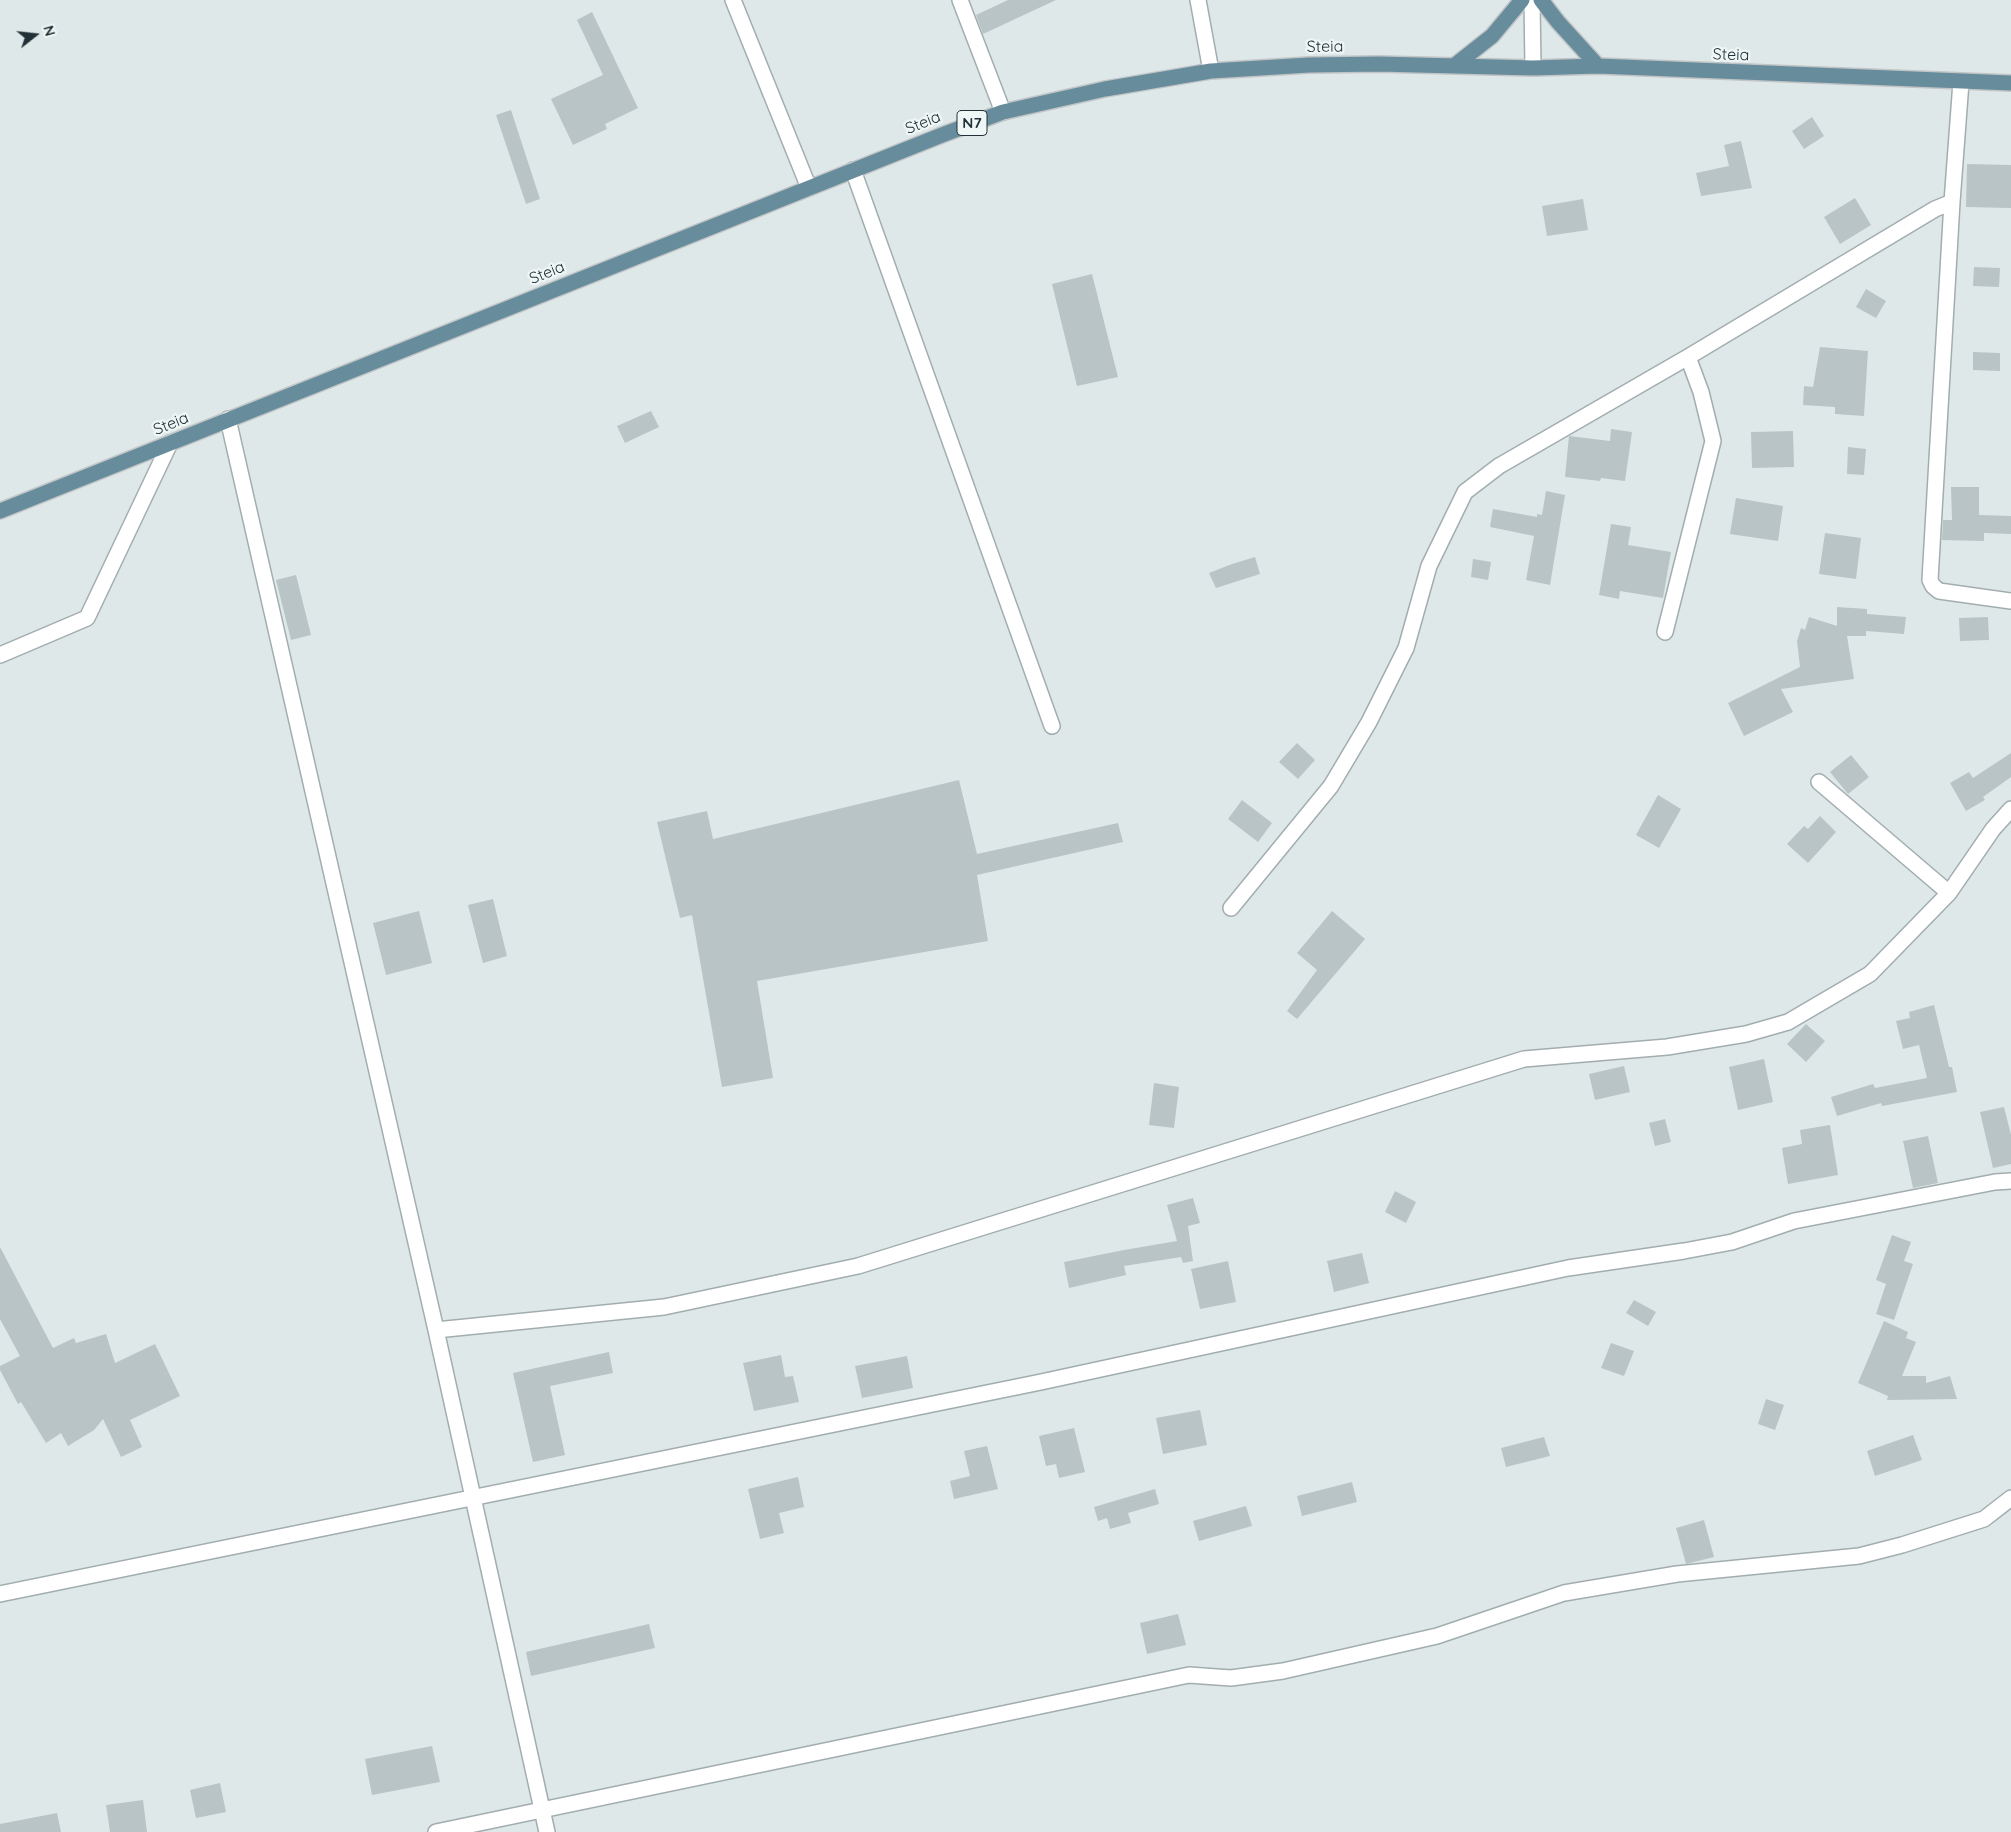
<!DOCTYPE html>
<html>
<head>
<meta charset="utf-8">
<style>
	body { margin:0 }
	#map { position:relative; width:2011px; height:1832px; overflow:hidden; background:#dfe8e9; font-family:Quicksand,sans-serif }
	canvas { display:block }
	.north { position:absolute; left:10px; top:10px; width:50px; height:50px; -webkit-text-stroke:4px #eff6f6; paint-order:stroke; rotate:74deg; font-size:14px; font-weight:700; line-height:20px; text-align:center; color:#213137 }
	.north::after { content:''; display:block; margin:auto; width:18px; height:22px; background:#213137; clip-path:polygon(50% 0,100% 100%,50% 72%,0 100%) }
</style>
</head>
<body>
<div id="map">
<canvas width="2011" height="1832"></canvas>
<div class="north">N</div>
</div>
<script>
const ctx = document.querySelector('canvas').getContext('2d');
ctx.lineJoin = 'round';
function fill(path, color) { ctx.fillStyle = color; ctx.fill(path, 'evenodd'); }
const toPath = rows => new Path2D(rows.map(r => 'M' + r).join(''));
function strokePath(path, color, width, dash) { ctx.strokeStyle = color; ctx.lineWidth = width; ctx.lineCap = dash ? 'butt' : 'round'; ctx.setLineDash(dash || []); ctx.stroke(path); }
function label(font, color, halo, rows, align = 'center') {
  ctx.font = font + ' Quicksand,sans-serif'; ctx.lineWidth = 4.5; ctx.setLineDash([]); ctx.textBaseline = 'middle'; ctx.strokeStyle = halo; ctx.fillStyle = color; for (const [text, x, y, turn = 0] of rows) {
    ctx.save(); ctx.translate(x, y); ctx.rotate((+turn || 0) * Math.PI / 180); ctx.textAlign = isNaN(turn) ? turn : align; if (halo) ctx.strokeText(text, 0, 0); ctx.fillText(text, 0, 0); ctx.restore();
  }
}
fill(toPath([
	[1008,0,1056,0,983,34,976,15],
	[592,12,638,108,605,124,607,129,573,145,551,99,603,75,577,20],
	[511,110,540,199,526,204,496,115],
	[1812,117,1824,136,1804,149,1792,131],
	[1741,141,1752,188,1701,196,1696,173,1729,166,1724,145],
	[1967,164,2011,165,2011,208,1966,207],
	[1855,198,1871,225,1840,244,1824,217],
	[1583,199,1588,230,1547,236,1542,206],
	[1974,267,2000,268,1999,287,1973,286],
	[1092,274,1118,377,1077,386,1052,284],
	[1866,289,1886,301,1876,318,1856,307],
	[1820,347,1868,351,1864,416,1835,414,1835,407,1803,405,1804,386,1813,387],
	[1973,352,2000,353,2000,371,1973,370],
	[651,411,659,427,625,443,617,426],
	[1611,429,1632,432,1625,481,1601,478,1600,481,1565,477,1569,436,1610,441],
	[1793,431,1794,467,1752,468,1751,432],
	[1848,447,1866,449,1864,475,1847,474],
	[1951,487,1979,487,1979,515,2011,516,2011,534,1984,533,1984,541,1942,540,1943,520,1952,520],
	[1546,491,1565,495,1550,585,1526,580,1534,536,1490,527,1493,509,1537,517,1537,514,1542,515],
	[1736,498,1783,506,1778,541,1730,534],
	[1611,524,1631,527,1628,545,1671,552,1663,598,1620,591,1619,599,1599,595],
	[1825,533,1861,538,1856,579,1819,574],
	[1255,557,1260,574,1216,588,1209,573,1232,564],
	[1473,559,1491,562,1488,580,1471,577],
	[296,575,311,635,291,640,276,580],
	[1837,607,1867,609,1867,614,1906,617,1904,634,1866,631,1866,636,1847,636,1854,679,1781,689,1793,712,1744,736,1728,703,1800,667,1797,641,1801,628,1805,630,1809,617,1837,626],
	[1988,617,1989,640,1960,641,1959,618],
	[1297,743,1315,760,1298,779,1279,762],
	[2011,753,2011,777,1983,797,1985,800,1966,811,1950,783,1969,772,1973,778],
	[1851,755,1869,777,1848,794,1830,772],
	[959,780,977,854,1118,823,1123,842,977,875,988,941,757,981,773,1078,722,1087,692,915,680,918,657,822,707,811,713,839],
	[1658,795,1681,809,1659,848,1636,835],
	[1242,800,1272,823,1258,842,1228,819],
	[1820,816,1836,832,1808,863,1787,844,1804,826,1808,829],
	[493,899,507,956,483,963,468,905],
	[419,911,432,963,386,975,373,923],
	[1332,911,1365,939,1297,1019,1287,1011,1317,970,1297,953],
	[1934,1005,1949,1067,1952,1067,1957,1092,1882,1106,1881,1103,1837,1116,1831,1097,1873,1084,1875,1088,1927,1078,1919,1045,1903,1049,1896,1021,1910,1018,1909,1012],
	[1806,1024,1825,1041,1806,1062,1787,1044],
	[1764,1059,1773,1102,1738,1110,1729,1067],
	[1624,1066,1630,1092,1595,1100,1589,1074],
	[1154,1083,1179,1087,1174,1128,1149,1125],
	[2004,1107,2011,1135,2011,1164,1993,1168,1980,1112],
	[1665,1119,1671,1142,1655,1146,1649,1123],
	[1830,1125,1838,1175,1788,1184,1782,1148,1802,1144,1800,1130],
	[1928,1136,1938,1183,1913,1188,1903,1141],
	[1395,1191,1416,1202,1406,1223,1385,1212],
	[1193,1198,1200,1223,1188,1226,1193,1261,1183,1263,1181,1257,1124,1266,1126,1275,1069,1288,1064,1262,1124,1250,1177,1241,1167,1205],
	[1892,1235,1911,1242,1904,1261,1913,1264,1894,1320,1876,1314,1886,1284,1876,1280],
	[0,1247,53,1348,74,1338,76,1343,106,1334,115,1363,155,1344,180,1396,130,1420,142,1447,121,1457,103,1419,94,1430,68,1446,61,1433,46,1443,21,1402,18,1404,0,1370,0,1366,20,1356,0,1319],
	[1362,1253,1369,1283,1334,1292,1327,1261],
	[1228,1261,1236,1302,1200,1309,1191,1269],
	[1634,1300,1656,1312,1648,1326,1626,1313],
	[1884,1321,1908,1332,1906,1338,1916,1342,1902,1376,1926,1376,1926,1383,1950,1376,1957,1399,1887,1400,1888,1396,1858,1383],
	[1611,1343,1634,1351,1624,1376,1601,1368],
	[609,1352,613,1373,550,1386,565,1455,533,1462,513,1373],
	[781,1355,785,1377,793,1376,799,1402,754,1411,743,1363],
	[907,1356,913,1388,862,1398,855,1366],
	[1766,1399,1784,1405,1775,1430,1758,1424],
	[1200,1410,1207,1445,1163,1454,1156,1418],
	[1074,1428,1085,1472,1059,1478,1056,1464,1046,1466,1039,1436],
	[1913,1435,1922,1460,1875,1476,1867,1451],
	[1544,1437,1550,1456,1506,1467,1501,1448],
	[987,1446,998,1489,954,1499,950,1481,970,1476,964,1451],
	[798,1477,804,1507,779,1513,784,1533,760,1539,748,1489],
	[1352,1482,1357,1502,1302,1516,1297,1496],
	[1155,1489,1159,1504,1128,1513,1131,1523,1110,1529,1107,1518,1098,1521,1094,1507],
	[1246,1506,1252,1526,1199,1541,1193,1521],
	[1704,1520,1714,1557,1686,1564,1676,1528],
	[1178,1614,1186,1645,1147,1654,1140,1623],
	[649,1624,655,1648,531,1676,526,1652],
	[432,1746,440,1782,372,1795,365,1759],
	[220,1783,226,1812,196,1818,190,1790],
	[143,1800,147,1832,110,1832,106,1805],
	[57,1813,61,1832,0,1832,0,1824]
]), '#b8c4c6');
const minor = toPath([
	[733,0,809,188],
	[960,0,1003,112],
	[1198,0,1211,71],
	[1532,0,1533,68],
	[853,170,1052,726],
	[1952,202,1930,580,1933,586,1939,591,2011,601],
	[228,419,436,1330,547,1832],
	[1665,632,1713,441,1701,392,1688,357],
	[0,655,87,618,170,443],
	[1819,782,1949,893],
	[1231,908,1331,786,1369,722,1406,648,1429,566,1465,492,1499,466,1688,357,1935,209,1952,202,1961,82],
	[436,1330,664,1307,858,1266,1524,1059,1667,1047,1746,1034,1788,1022,1870,974,1949,893,1993,829,2011,809],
	[0,1594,1041,1382,1568,1268,1684,1251,1732,1242,1794,1221,1995,1182,2011,1181],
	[436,1832,1189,1675,1231,1678,1283,1671,1437,1636,1564,1593,1677,1574,1859,1556,1902,1545,1984,1519,2011,1498]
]);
const major = toPath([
	[1541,0,1558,22,1598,66],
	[1454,66,1492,36,1522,0],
	[0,511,942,135,1003,112,1105,89,1211,71,1309,65,1379,64,1533,68,1598,66,2011,83]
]);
strokePath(minor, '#a2adb0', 18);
strokePath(major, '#c1c5c7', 18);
strokePath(minor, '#fff', 15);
strokePath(major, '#678c9b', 15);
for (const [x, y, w] of [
	[972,123,30]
]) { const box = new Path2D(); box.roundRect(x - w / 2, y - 12.5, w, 25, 4); ctx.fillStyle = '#eff6f6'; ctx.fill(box); strokePath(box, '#213137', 1); }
label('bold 15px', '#213137', null, [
	["N7",972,123]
]);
label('16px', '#213137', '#eff6f6', [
	["Steia",1325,47,-1],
	["Steia",1731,55,2],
	["Steia",923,123,-22],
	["Steia",547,273,-22],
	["Steia",171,424,-22]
]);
</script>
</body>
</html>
